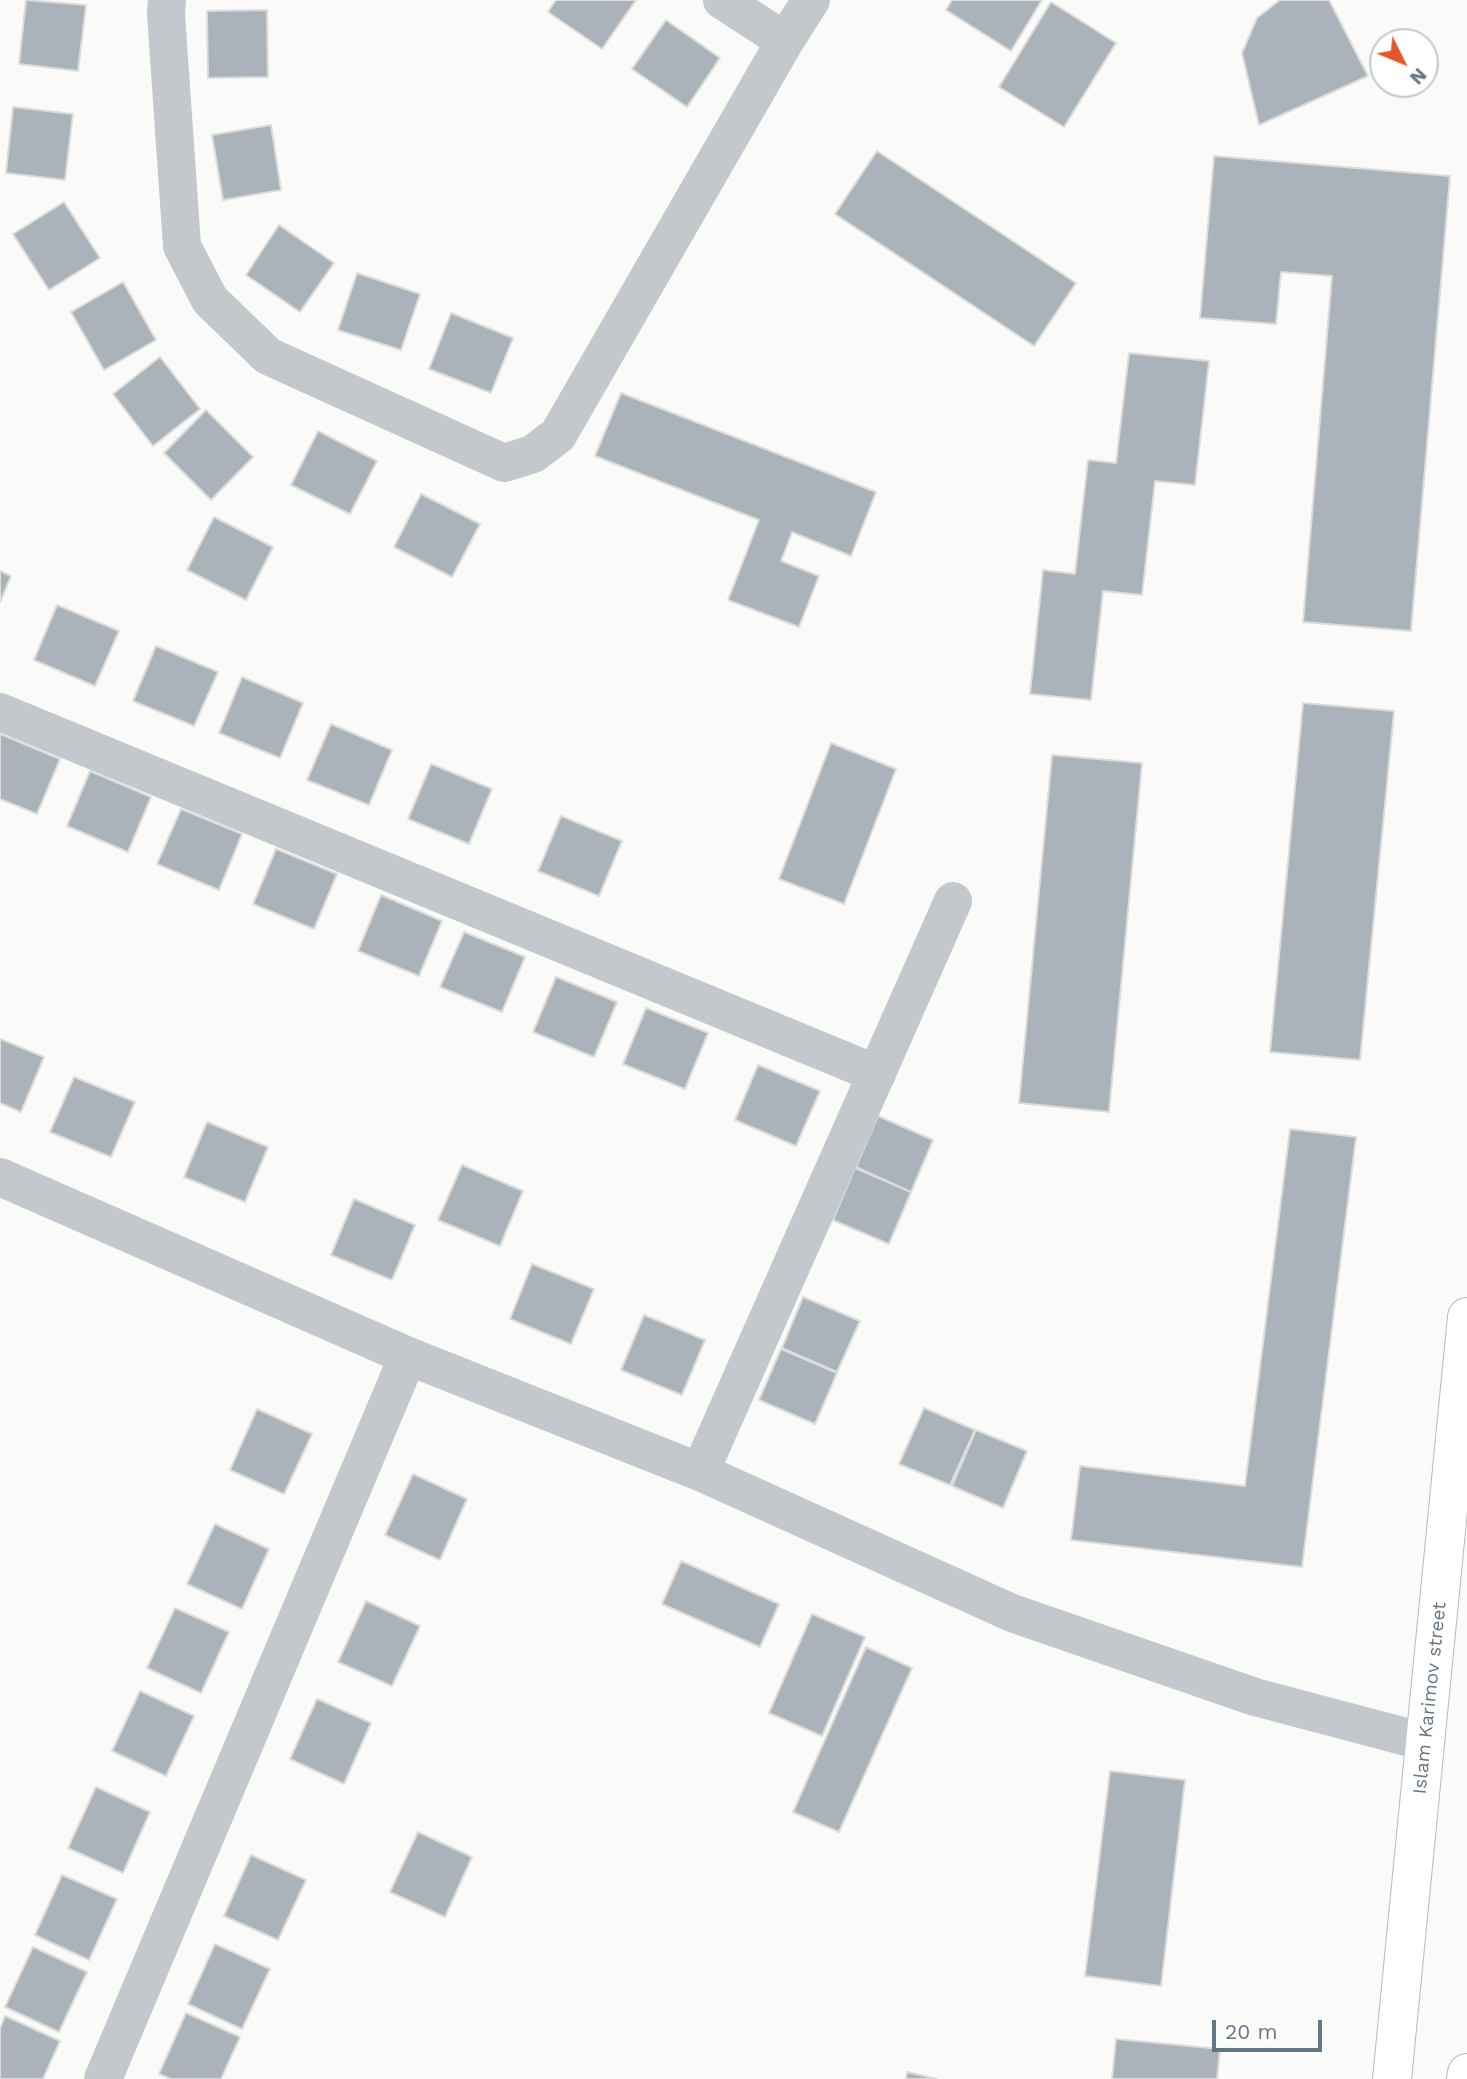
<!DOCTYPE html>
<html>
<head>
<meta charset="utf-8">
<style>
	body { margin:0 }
	#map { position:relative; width:1467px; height:2079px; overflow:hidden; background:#fafaf8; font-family:"Work Sans",sans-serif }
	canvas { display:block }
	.north { position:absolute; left:1369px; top:28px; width:70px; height:70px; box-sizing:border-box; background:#fff; border:2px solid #c1c8cd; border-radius:50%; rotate:133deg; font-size:19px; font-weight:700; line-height:28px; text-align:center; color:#657683 }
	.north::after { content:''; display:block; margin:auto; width:24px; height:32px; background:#e4572e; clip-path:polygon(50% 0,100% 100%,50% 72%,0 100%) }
	.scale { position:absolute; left:1212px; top:2020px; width:110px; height:32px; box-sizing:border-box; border:4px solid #657683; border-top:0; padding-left:9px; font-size:21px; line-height:24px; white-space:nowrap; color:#657683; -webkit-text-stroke:5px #fff; paint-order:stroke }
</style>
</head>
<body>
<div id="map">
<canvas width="1467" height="2079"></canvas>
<div class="north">N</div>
<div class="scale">20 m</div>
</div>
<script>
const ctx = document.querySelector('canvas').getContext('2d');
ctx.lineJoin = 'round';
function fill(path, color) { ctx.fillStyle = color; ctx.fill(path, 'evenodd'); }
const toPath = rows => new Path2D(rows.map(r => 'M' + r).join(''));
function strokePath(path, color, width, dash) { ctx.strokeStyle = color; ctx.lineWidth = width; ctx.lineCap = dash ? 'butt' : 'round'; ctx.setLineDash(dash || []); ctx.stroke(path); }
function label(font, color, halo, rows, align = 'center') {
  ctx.font = font + ' "Work Sans",sans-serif'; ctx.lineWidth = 7; ctx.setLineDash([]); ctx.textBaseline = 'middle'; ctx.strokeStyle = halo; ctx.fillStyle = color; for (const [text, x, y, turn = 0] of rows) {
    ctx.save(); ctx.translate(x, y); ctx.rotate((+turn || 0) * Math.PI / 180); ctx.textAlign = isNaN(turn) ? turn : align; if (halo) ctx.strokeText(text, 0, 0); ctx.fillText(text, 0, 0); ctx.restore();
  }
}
const building = toPath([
	[26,0,86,5,78,71,19,64,26,0],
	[556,0,636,0,602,49,548,12,556,0],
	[952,0,1042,0,1011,51,946,10,952,0],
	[1280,0,1329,0,1368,76,1259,125,1242,53,1257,18,1280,0],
	[1051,2,1116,43,1064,127,999,87,1051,2],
	[267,10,268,77,208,78,207,11,267,10],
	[666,20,720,58,687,107,632,69,666,20],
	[13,107,73,114,65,180,6,173,13,107],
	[271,125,281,190,223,200,212,135,271,125],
	[877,151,1076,283,1034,346,835,214,877,151],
	[1214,156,1450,176,1411,631,1303,622,1332,276,1281,272,1276,324,1200,318,1214,156],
	[64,202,100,258,49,290,13,234,64,202],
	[279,225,334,263,300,312,246,275,279,225],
	[357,273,420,294,401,350,338,330,357,273],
	[123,282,156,340,104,370,71,312,123,282],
	[451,313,513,338,491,393,429,369,451,313],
	[1129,353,1209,361,1195,485,1155,481,1142,595,1103,591,1091,700,1030,694,1043,570,1075,574,1088,460,1116,463,1129,353],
	[160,357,200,409,153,446,113,394,160,357],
	[621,393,876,492,851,556,792,532,781,561,819,576,799,627,728,600,759,520,595,456,621,393],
	[206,410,253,457,211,500,164,453,206,410],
	[318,431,377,461,350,514,291,485,318,431],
	[421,494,480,524,452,577,394,547,421,494],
	[214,517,273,547,246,600,187,570,214,517],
	[0,571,11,576,0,602,0,571],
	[57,605,119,631,95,686,34,660,57,605],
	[156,646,218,672,194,726,133,701,156,646],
	[242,677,303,703,280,758,219,733,242,677],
	[1303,703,1394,711,1360,1060,1270,1052,1303,703],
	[331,724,392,750,369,805,307,780,331,724],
	[0,734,60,759,37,814,0,799,0,734],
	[831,743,896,769,844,904,779,879,831,743],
	[1052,755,1142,763,1109,1112,1019,1103,1052,755],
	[431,764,492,789,469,844,408,819,431,764],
	[90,771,151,797,128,852,67,826,90,771],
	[181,809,242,834,219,890,157,864,181,809],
	[561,816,622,841,599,896,538,871,561,816],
	[276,849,337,874,314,929,253,904,276,849],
	[381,895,442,921,419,976,358,951,381,895],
	[464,932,525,957,502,1012,440,987,464,932],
	[556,977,617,1002,594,1057,533,1032,556,977],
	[646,1008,708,1033,685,1089,623,1064,646,1008],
	[0,1039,44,1057,21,1112,0,1103,0,1039],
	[758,1065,820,1091,796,1146,735,1120,758,1065],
	[74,1077,135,1102,111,1157,50,1132,74,1077],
	[878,1116,933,1140,911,1192,856,1167,878,1116],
	[207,1122,268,1147,245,1202,184,1177,207,1122],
	[1290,1129,1356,1137,1302,1567,1071,1540,1080,1466,1245,1486,1290,1129],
	[462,1165,523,1191,500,1246,438,1220,462,1165],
	[855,1168,911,1192,889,1244,833,1220,855,1168],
	[354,1199,415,1225,392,1280,331,1255,354,1199],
	[532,1264,594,1289,571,1344,510,1319,532,1264],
	[803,1297,860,1321,837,1372,782,1348,803,1297],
	[644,1315,705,1340,682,1395,621,1370,644,1315],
	[781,1349,837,1373,815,1424,759,1400,781,1349],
	[924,1408,975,1430,950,1485,899,1464,924,1408],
	[257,1409,312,1434,284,1494,230,1470,257,1409],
	[976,1430,1027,1451,1003,1508,952,1486,976,1430],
	[413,1474,467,1499,440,1560,385,1535,413,1474],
	[215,1524,269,1549,242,1609,187,1584,215,1524],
	[681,1561,779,1604,760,1647,662,1604,681,1561],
	[366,1601,420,1626,392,1686,338,1662,366,1601],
	[175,1608,229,1632,201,1693,147,1668,175,1608],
	[812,1614,865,1637,822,1736,769,1713,812,1614],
	[866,1647,912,1668,839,1832,793,1812,866,1647],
	[140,1691,194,1716,166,1776,112,1751,140,1691],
	[317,1699,371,1723,344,1784,290,1759,317,1699],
	[1110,1771,1185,1780,1161,1986,1085,1976,1110,1771],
	[96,1787,150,1812,123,1873,68,1848,96,1787],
	[418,1832,472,1857,445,1917,390,1892,418,1832],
	[251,1855,306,1880,278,1940,224,1916,251,1855],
	[62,1875,117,1899,89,1960,35,1935,62,1875],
	[215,1944,270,1969,242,2029,188,2004,215,1944],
	[33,1947,87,1972,59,2032,5,2007,33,1947],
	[186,2013,240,2037,221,2079,171,2079,159,2074,186,2013],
	[5,2016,60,2041,43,2079,0,2079,0,2029,5,2016],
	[1116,2039,1220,2049,1217,2079,1112,2079,1116,2039],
	[907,2072,937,2079,906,2079,907,2072]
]);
fill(building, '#aab3b9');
strokePath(building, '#dcdcda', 2);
const major = toPath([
	[1392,2079,1467,1317],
	[1466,2079,1467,2073]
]);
strokePath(major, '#b5babe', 40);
strokePath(toPath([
	[167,0,166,14,182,246,210,300,268,356,504,463,533,454,558,435,785,41,811,0],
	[722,0,785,41],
	[0,712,877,1074],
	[0,1177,408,1356,700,1472,1012,1613,1255,1697,1425,1742],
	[700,1472,953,901],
	[103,2079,408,1356]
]), '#c3c8cc', 38);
strokePath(major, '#fff', 38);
label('19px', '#657683', '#fff', [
	["Islam Karimov street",1430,1698,-84]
]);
</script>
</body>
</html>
